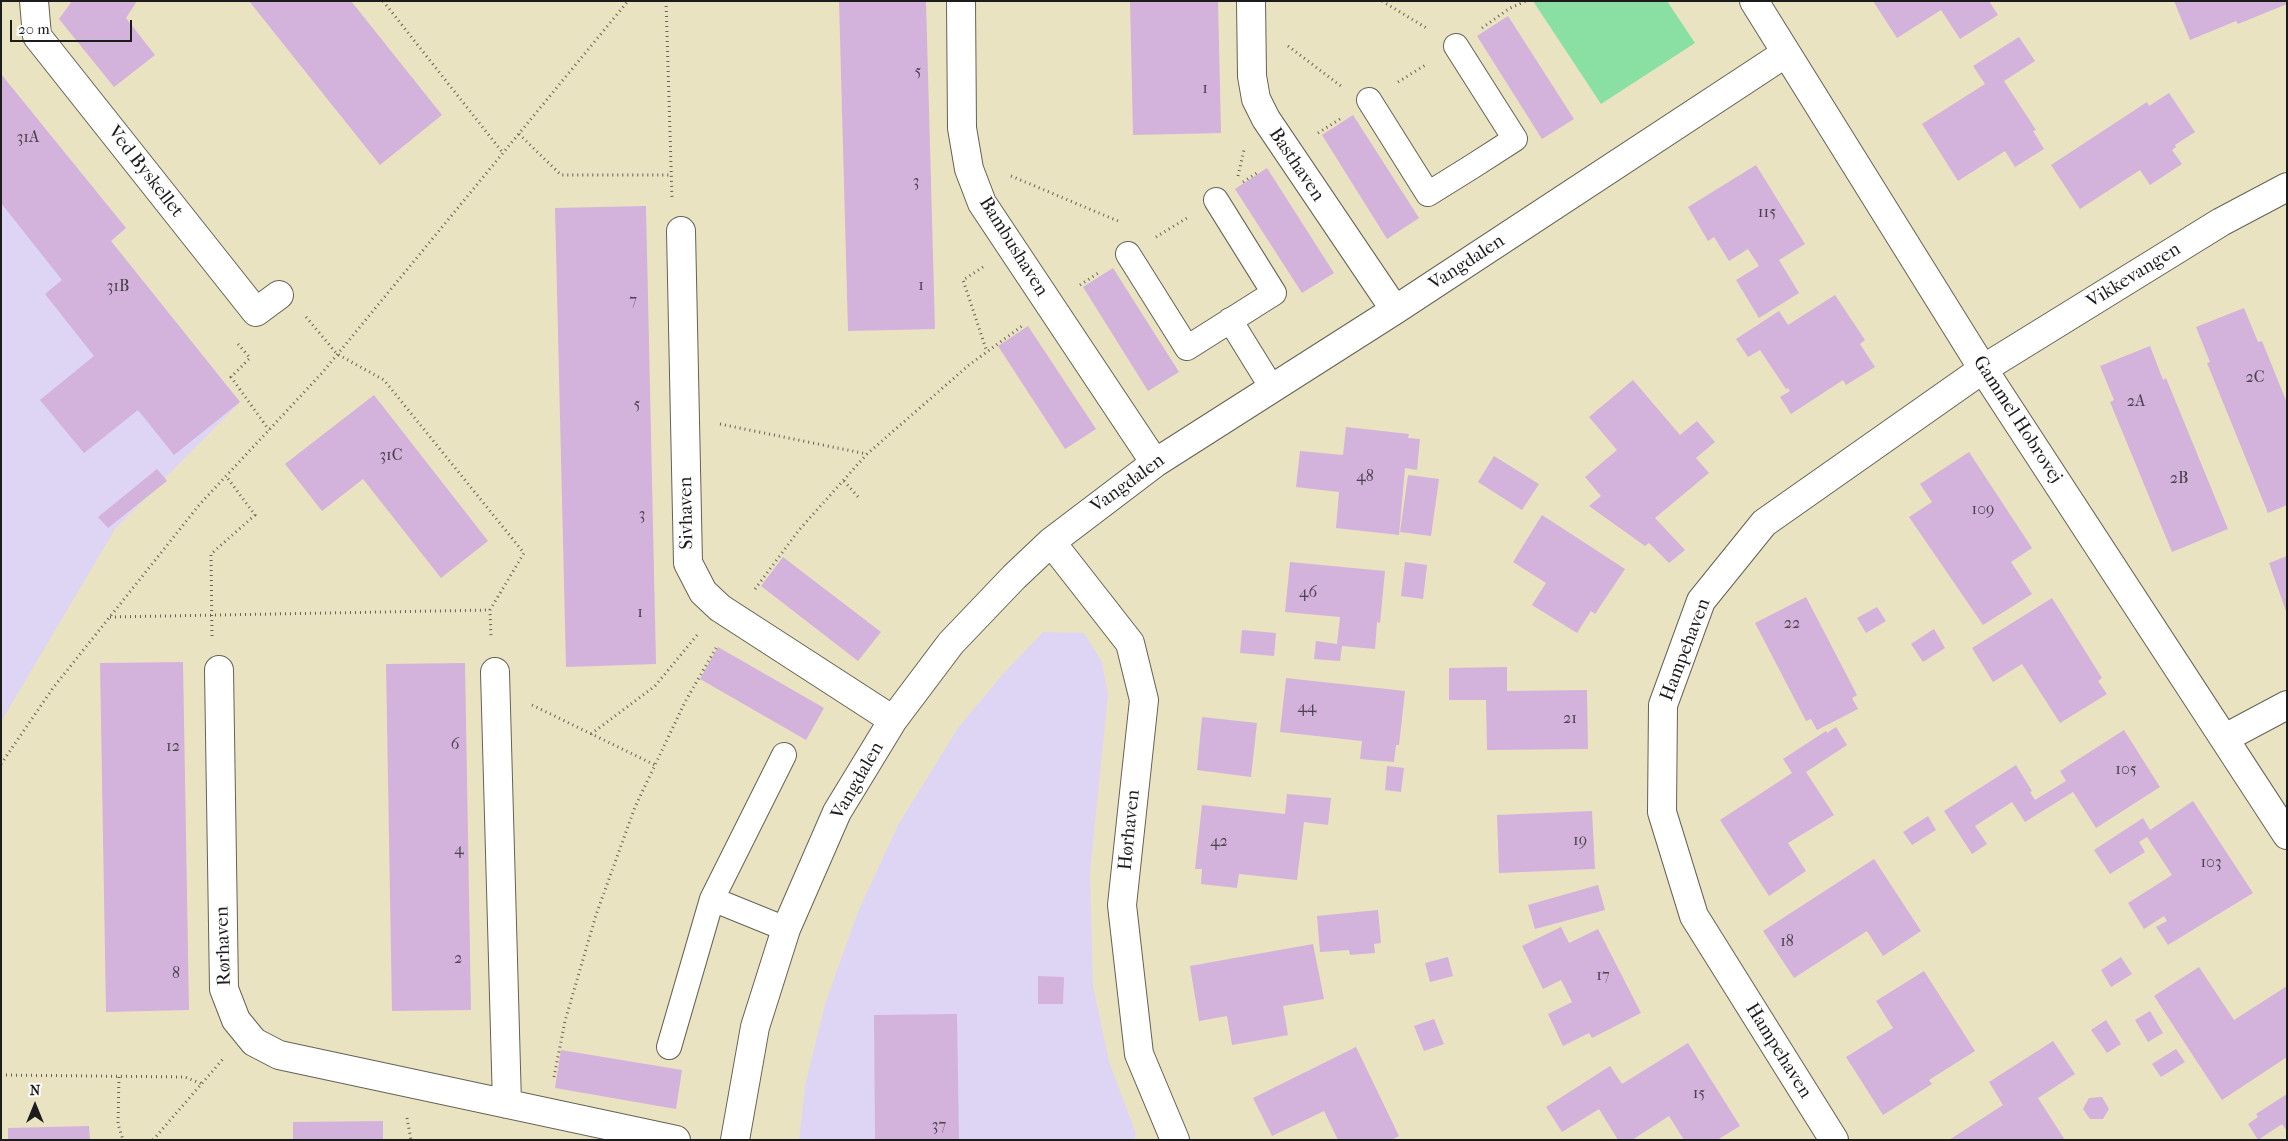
<!DOCTYPE html>
<html>
<head>
<meta charset="utf-8">
<style>
	body { margin:0 }
	#map { position:relative; width:2288px; height:1141px; overflow:hidden; background:#eae3c1; font-family:"IM FELL French Canon",serif }
	canvas { display:block }
	.frame { position:absolute; inset:0; border:2px solid #1c1c1c; pointer-events:none }
	.north { position:absolute; left:10px; top:1081px; width:50px; height:50px; -webkit-text-stroke:4px #fff; paint-order:stroke; rotate:0deg; font-size:14px; font-weight:700; line-height:20px; text-align:center; color:#1c1c1c }
	.north::after { content:''; display:block; margin:auto; width:18px; height:22px; background:#1c1c1c; clip-path:polygon(50% 0,100% 100%,50% 72%,0 100%) }
	.scale { position:absolute; left:10px; top:20px; width:122px; height:22px; box-sizing:border-box; border:2px solid #1c1c1c; border-top:0; padding-left:6px; font-size:15px; line-height:18px; white-space:nowrap; color:#1c1c1c; -webkit-text-stroke:4px #fff; paint-order:stroke }
</style>
</head>
<body>
<div id="map">
<canvas width="2288" height="1141"></canvas>
<div class="frame"></div>
<div class="north">N</div>
<div class="scale">20 m</div>
</div>
<script>
const ctx = document.querySelector('canvas').getContext('2d');
ctx.lineJoin = 'round';
function fill(path, color) { ctx.fillStyle = color; ctx.fill(path, 'evenodd'); }
const toPath = rows => new Path2D(rows.map(r => 'M' + r).join(''));
function strokePath(path, color, width, dash) { ctx.strokeStyle = color; ctx.lineWidth = width; ctx.lineCap = dash ? 'butt' : 'round'; ctx.setLineDash(dash || []); ctx.stroke(path); }
function label(font, color, halo, rows, align = 'center') {
  ctx.font = font + ' "IM FELL French Canon",serif'; ctx.lineWidth = 4; ctx.setLineDash([]); ctx.textBaseline = 'middle'; ctx.strokeStyle = halo; ctx.fillStyle = color; for (const [text, x, y, turn = 0] of rows) {
    ctx.save(); ctx.translate(x, y); ctx.rotate((+turn || 0) * Math.PI / 180); ctx.textAlign = isNaN(turn) ? turn : align; if (halo) ctx.strokeText(text, 0, 0); ctx.fillText(text, 0, 0); ctx.restore();
  }
}
fill(toPath([
	[1,74,126,228,111,241,240,402,115,529,1,722],
	[1043,632,1084,633,1102,662,1108,695,1090,873,1093,986,1109,1061,1136,1134,1134,1140,799,1140,805,1085,825,1004,857,914,898,825,958,728,1002,675]
]), '#ded5f5');
fill(toPath([
	[1533,1,1667,1,1695,43,1601,104]
]), '#8ae0a3');
fill(toPath([
	[72,1,137,1,126,18,155,55,114,87,59,19],
	[249,1,351,1,442,115,380,165],
	[839,1,926,1,935,329,848,331],
	[1130,1,1218,1,1221,133,1133,135],
	[1873,1,1989,1,1998,15,1960,39,1941,10,1897,38],
	[2174,1,2287,1,2287,4,2238,24,2236,21,2190,40],
	[1508,16,1574,119,1542,139,1477,36],
	[2019,37,2035,61,2004,81,2036,130,2033,131,2044,149,2015,167,2005,151,1958,181,1922,124,1985,84,1973,66],
	[1,74,126,228,111,241,240,402,174,455,138,410,84,453,40,400,94,356,45,294,62,280,1,203],
	[2169,93,2195,132,2175,145,2176,147,2172,150,2182,164,2150,185,2140,170,2080,209,2051,165,2147,102,2149,106],
	[1353,115,1419,218,1387,239,1322,135],
	[1756,165,1805,244,1779,260,1799,293,1759,318,1736,280,1759,266,1748,249,1729,261,1714,237,1708,241,1688,207],
	[1267,168,1334,273,1302,293,1235,189],
	[646,206,656,664,566,667,555,208],
	[1113,268,1179,372,1148,391,1083,287],
	[1835,295,1865,340,1860,344,1875,367,1846,385,1843,380,1791,414,1780,397,1790,391,1788,388,1786,389,1760,350,1748,357,1736,339,1779,311,1788,325],
	[2244,308,2258,342,2262,341,2287,403,2287,505,2268,513,2207,363,2210,362,2196,327],
	[1028,326,1096,429,1065,449,998,346],
	[2150,346,2163,380,2166,378,2228,529,2172,552,2110,402,2114,400,2100,366],
	[1633,380,1680,435,1697,421,1715,442,1696,458,1709,473,1655,518,1685,550,1669,563,1649,543,1645,546,1589,506,1601,496,1585,477,1617,450,1589,417],
	[374,395,488,541,441,578,363,479,322,511,285,464],
	[1346,427,1409,434,1408,438,1420,439,1417,470,1405,468,1399,535,1336,528,1339,492,1296,487,1300,451,1343,455],
	[1969,452,2032,548,2011,562,2032,594,1983,625,1909,517,1932,502,1920,484],
	[1494,456,1539,484,1522,510,1478,482],
	[157,469,167,481,108,528,98,517],
	[1408,475,1439,479,1431,536,1400,532],
	[1542,515,1625,569,1595,614,1591,611,1577,633,1532,605,1546,583,1513,562],
	[2287,556,2287,614,2269,563],
	[783,557,881,632,858,661,761,586],
	[1290,562,1385,571,1380,623,1377,622,1375,649,1342,646,1340,661,1314,659,1316,641,1337,644,1340,617,1285,612],
	[1405,562,1427,565,1423,599,1401,596],
	[1806,597,1857,695,1852,698,1858,709,1817,730,1811,719,1806,721,1755,623],
	[2052,598,2102,678,2098,681,2107,694,2060,723,2022,664,1993,682,1972,648],
	[1877,607,1886,621,1866,633,1857,618],
	[1934,629,1945,648,1923,662,1911,644],
	[1242,630,1276,633,1274,656,1240,653],
	[718,647,824,708,806,740,700,679],
	[183,662,189,1010,106,1012,100,663],
	[465,663,471,1010,392,1011,386,664],
	[1507,667,1507,691,1587,690,1588,749,1487,750,1486,700,1449,700,1449,668],
	[1286,678,1405,691,1399,745,1396,745,1394,762,1360,759,1362,741,1280,732],
	[1202,717,1257,723,1251,777,1197,770],
	[1836,727,1847,745,1806,772,1834,815,1788,843,1806,871,1769,896,1720,820,1792,773,1783,759,1826,731,1827,733],
	[2124,730,2160,787,2096,828,2073,792,2025,822,2012,802,1975,826,1987,844,1972,854,1944,811,2016,765,2032,791,2030,792,2035,800,2066,781,2060,771],
	[1387,766,1404,768,1401,792,1385,790],
	[1287,794,1331,798,1328,825,1304,822,1297,880,1239,874,1237,888,1201,884,1202,869,1195,869,1202,805,1285,814],
	[2193,801,2253,893,2168,945,2156,927,2167,921,2164,916,2144,929,2128,903,2172,875,2147,837,2139,842,2145,852,2110,874,2094,850,2143,818,2150,830],
	[1592,811,1595,869,1499,873,1497,815],
	[1928,816,1936,830,1912,845,1903,832],
	[1874,859,1921,931,1883,956,1867,931,1794,978,1763,931],
	[1598,885,1605,910,1535,929,1528,905],
	[1378,910,1381,943,1374,944,1375,953,1350,955,1349,950,1320,952,1317,916],
	[1561,927,1569,943,1598,929,1641,1013,1592,1038,1589,1033,1563,1046,1548,1014,1572,1002,1561,980,1543,989,1522,946],
	[1313,944,1324,999,1283,1006,1288,1035,1232,1045,1227,1016,1199,1021,1190,966],
	[1448,957,1453,976,1430,982,1425,963],
	[2121,957,2132,974,2111,987,2101,970],
	[2199,967,2234,1020,2287,986,2287,1057,2222,1100,2154,996],
	[1924,971,1975,1051,1929,1080,1932,1084,1883,1115,1846,1057,1893,1028,1876,1001],
	[1038,976,1064,977,1063,1004,1038,1004],
	[2150,1011,2163,1033,2148,1042,2135,1020],
	[957,1014,959,1140,875,1140,874,1015],
	[1434,1019,1444,1044,1424,1051,1414,1026],
	[2106,1020,2121,1044,2107,1053,2091,1030],
	[2053,1041,2075,1074,2038,1098,2065,1140,1949,1140,2003,1105,1989,1082],
	[1688,1043,1740,1126,1717,1140,1684,1140,1669,1116,1632,1140,1618,1140,1599,1109,1562,1132,1546,1107,1610,1066,1622,1084],
	[1356,1047,1399,1136,1391,1140,1338,1140,1324,1111,1272,1136,1253,1098],
	[2176,1049,2185,1062,2161,1077,2152,1064],
	[561,1050,682,1070,676,1109,555,1088],
	[2287,1094,2287,1131,2282,1124,2258,1140,2248,1124,2258,1117,2256,1114],
	[2102,1097,2109,1109,2103,1119,2090,1119,2083,1109,2089,1098],
	[383,1121,383,1140,293,1140,293,1122],
	[89,1126,90,1140,8,1140,8,1128]
]), '#d3b2dc');
const service = toPath([
	[1369,100,1428,194,1473,166,1515,139,1456,46],
	[1128,254,1187,348,1274,293,1216,200],
	[1230,320,1272,388],
	[712,899,786,929],
	[669,1047,712,899,784,755]
]);
const minor = toPath([
	[34,1,37,36,256,312,279,295],
	[961,1,962,128,969,169,982,203,1155,463],
	[1251,1,1252,76,1256,99,1266,119,1395,310],
	[1754,1,1983,369,2287,835],
	[681,231,688,563,703,592,720,608,893,720],
	[1051,542,1130,643,1144,700,1122,905,1139,1054,1175,1140],
	[219,670,224,989,236,1020,254,1042,279,1055,676,1140],
	[495,672,507,1104],
	[2225,738,2287,705],
	[735,1140,755,1027,786,929,837,812,893,720,951,643,1014,577,1051,542,1155,463,1395,310,1786,53],
	[1834,1140,1694,916,1662,812,1663,705,1701,601,1764,523,1983,369,2221,222,2287,187]
]);
strokePath(service, '#646256', 26);
strokePath(minor, '#646256', 30);
strokePath(toPath([
	[383,1,503,153],
	[666,1,672,198],
	[1382,1,1428,29],
	[1482,28,1510,8,1526,1],
	[1288,46,1341,86],
	[1398,82,1427,64],
	[1318,133,1340,119],
	[519,134,561,175,672,175],
	[1011,176,1118,221],
	[1238,176,1244,150],
	[1243,182,1258,172],
	[1156,237,1187,218],
	[983,267,963,280,987,352],
	[1080,285,1100,272],
	[306,317,337,354,384,380,524,553,490,610,491,637],
	[238,344,250,358,231,377,269,430],
	[720,424,867,454],
	[844,481,860,499],
	[755,589,799,530,867,454,969,365,1022,326],
	[110,617,490,610],
	[212,636,211,554,255,515,226,476],
	[532,705,655,765],
	[591,734,655,686,698,634],
	[1,764,53,688,200,504,322,373,628,1],
	[1,1075,185,1077,202,1084],
	[119,1077,118,1124,123,1140],
	[554,1077,565,1021,596,915,635,807,685,702,716,648],
	[407,1118,411,1140],
	[153,1140,223,1059]
]), '#646256', 3, [1, 4]);
strokePath(service, '#fff', 24);
strokePath(minor, '#fff', 28);
label('16px', '#4a424c', null, [
	["5",918,72],
	["1",1205,89],
	["31A",28,138],
	["3",916,182],
	["115",1767,213],
	["1",921,286],
	["31B",118,287],
	["7",633,301],
	["2C",2255,378],
	["2A",2136,402],
	["5",637,405],
	["31C",391,456],
	["48",1365,477],
	["2B",2179,479],
	["109",1983,510],
	["3",642,515],
	["46",1308,593],
	["1",640,613],
	["22",1792,624],
	["44",1307,708],
	["21",1570,719],
	["6",455,745],
	["12",173,747],
	["105",2126,770],
	["19",1580,841],
	["42",1219,842],
	["4",459,850],
	["103",2211,863],
	["18",1787,942],
	["2",458,959],
	["8",176,974],
	["17",1603,976],
	["15",1699,1094],
	["37",939,1126]
]);
label('19px', '#1c1c1c', '#fff', [
	["Basthaven",1296,165,56],
	["Ved Byskellet",145,172,52],
	["Bambushaven",1013,247,58],
	["Vangdalen",1467,263,-33],
	["Vikkevangen",2134,276,-32],
	["Gammel Hobrovej",2017,420,57],
	["Vangdalen",1128,484,-36],
	["Sivhaven",687,513,-91],
	["Hampehaven",1686,650,-69],
	["Vangdalen",858,781,-60],
	["Hørhaven",1130,830,-84],
	["Rørhaven",224,946,-92],
	["Hampehaven",1778,1051,58]
]);
</script>
</body>
</html>
